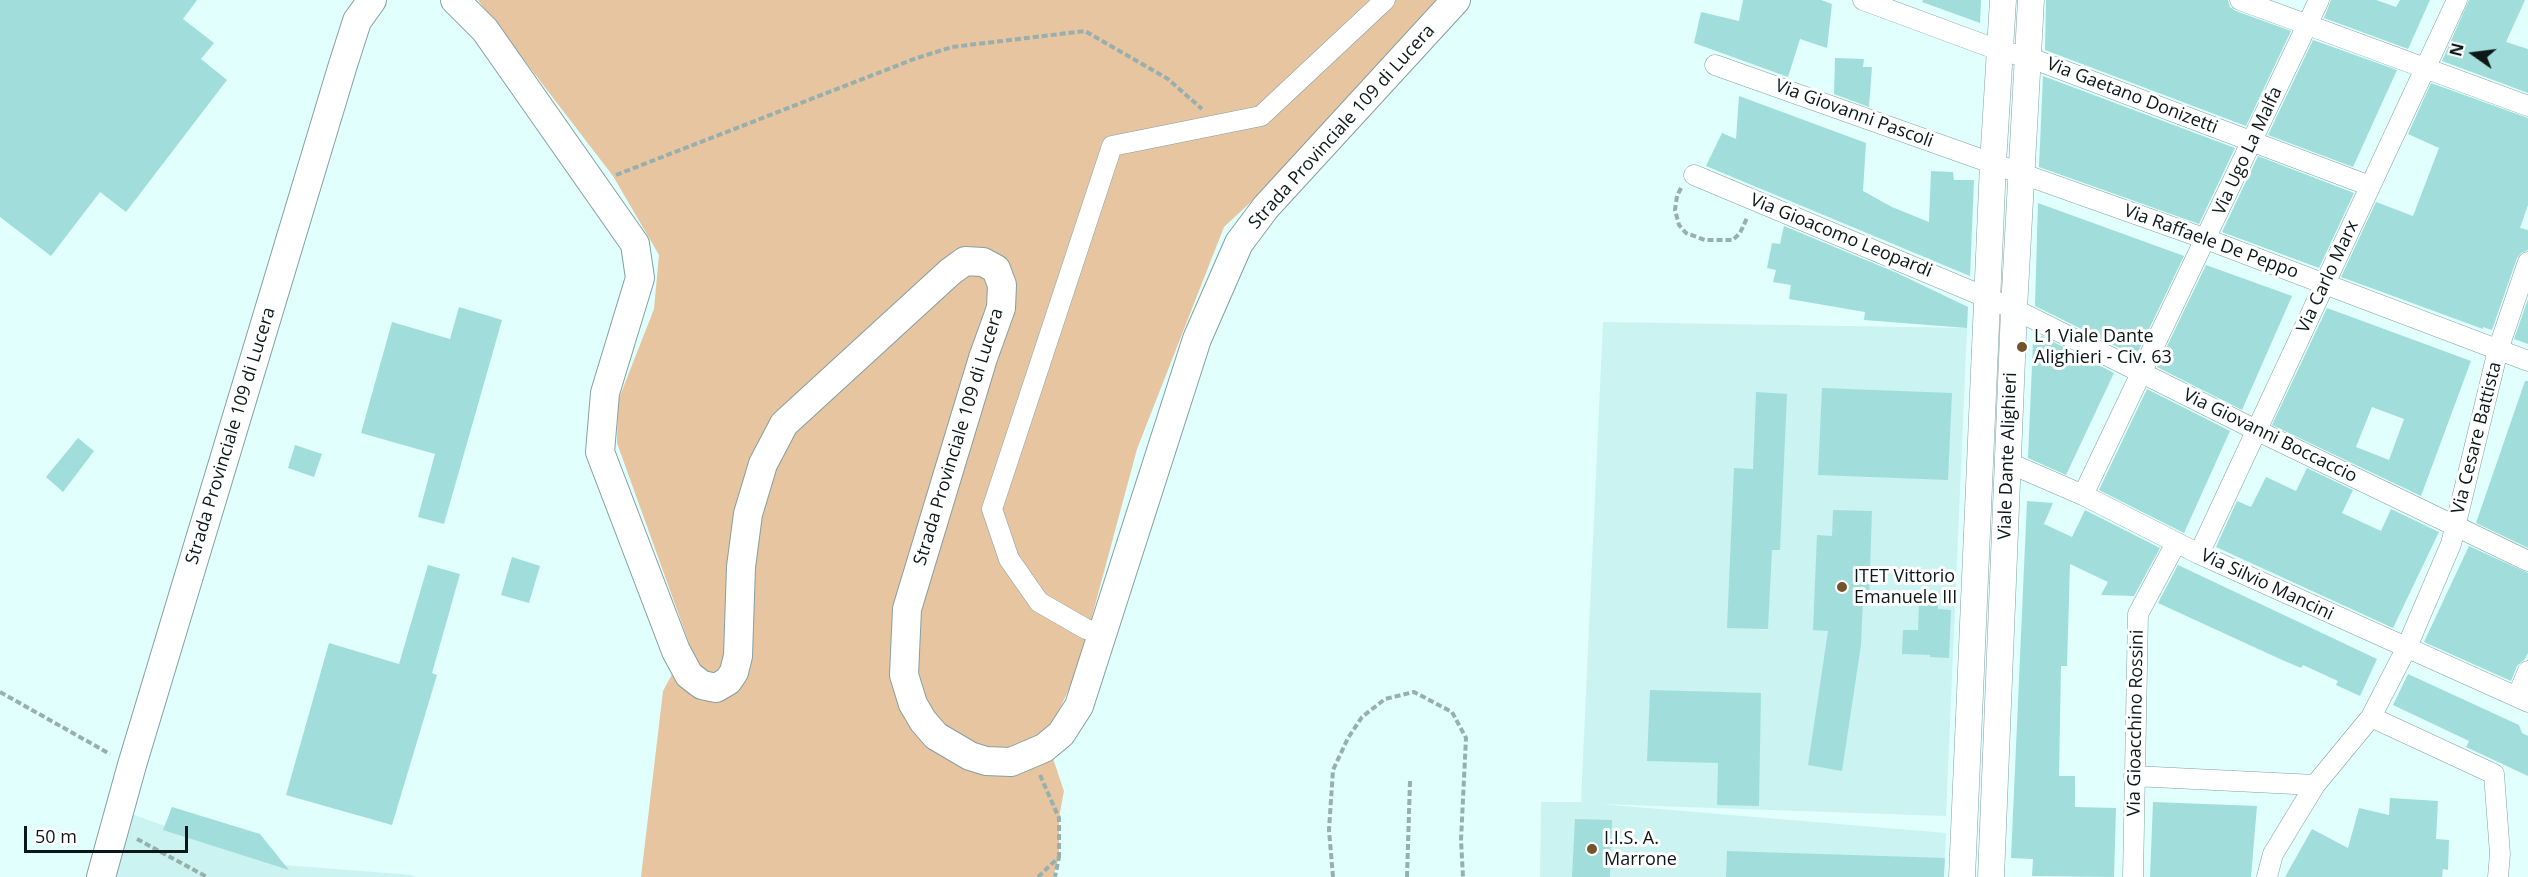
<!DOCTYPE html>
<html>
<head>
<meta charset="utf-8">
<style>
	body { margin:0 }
	#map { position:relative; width:2528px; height:877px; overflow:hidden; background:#e0fffd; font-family:"Open Sans",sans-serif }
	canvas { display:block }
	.north { position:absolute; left:2444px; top:24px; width:60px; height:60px; -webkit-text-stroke:4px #fff; paint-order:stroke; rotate:284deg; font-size:16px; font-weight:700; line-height:24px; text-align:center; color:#0c1717 }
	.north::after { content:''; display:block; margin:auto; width:21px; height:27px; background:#0c1717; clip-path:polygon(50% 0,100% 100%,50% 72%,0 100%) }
	.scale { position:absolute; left:24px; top:826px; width:164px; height:27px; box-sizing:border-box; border:3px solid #0c1717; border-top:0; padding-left:8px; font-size:18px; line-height:21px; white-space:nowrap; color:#0c1717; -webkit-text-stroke:4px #fff; paint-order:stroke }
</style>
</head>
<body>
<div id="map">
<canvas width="2528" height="877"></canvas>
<div class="north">N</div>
<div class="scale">50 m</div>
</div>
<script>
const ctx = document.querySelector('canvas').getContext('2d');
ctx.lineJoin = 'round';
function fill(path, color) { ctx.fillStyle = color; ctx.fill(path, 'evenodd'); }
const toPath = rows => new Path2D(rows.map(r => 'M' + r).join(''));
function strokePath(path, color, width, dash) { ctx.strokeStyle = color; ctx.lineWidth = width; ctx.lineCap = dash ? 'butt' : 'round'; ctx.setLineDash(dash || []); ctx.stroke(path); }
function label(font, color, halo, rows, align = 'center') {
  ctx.font = font + ' "Open Sans",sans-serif'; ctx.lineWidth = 6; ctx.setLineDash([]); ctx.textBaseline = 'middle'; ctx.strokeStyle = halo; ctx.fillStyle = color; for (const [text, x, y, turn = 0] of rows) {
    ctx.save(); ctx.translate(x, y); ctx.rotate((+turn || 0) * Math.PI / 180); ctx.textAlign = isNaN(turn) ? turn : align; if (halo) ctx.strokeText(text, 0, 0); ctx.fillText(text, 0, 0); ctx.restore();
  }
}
fill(toPath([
	[1603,322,1967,328,1946,816,1599,804,1946,833,1944,877,1540,877,1541,802,1581,802],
	[126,812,271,864,412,875,415,877,108,877]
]), '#cbf3f1');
fill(toPath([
	[478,0,1441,0,1296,160,1224,227,1137,449,1077,672,1046,738,1064,791,1059,818,1059,857,1053,877,641,877,663,691,689,643,617,443,618,401,654,309,659,255,613,176]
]), '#e6c5a0');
fill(toPath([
	[0,0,197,0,183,19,214,43,201,59,227,80,126,212,100,192,51,256,0,217],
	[1743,0,1821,0,1832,4,1827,48,1800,39,1788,77,1694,43,1701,12,1739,21],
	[1923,0,1981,0,1980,23,1922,2],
	[2046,0,2228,0,2230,7,2236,11,2291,31,2246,126,2045,50],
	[2331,0,2376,0,2396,7,2400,0,2430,0,2408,49,2324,18],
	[2469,0,2525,0,2506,42,2528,49,2528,93,2442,61],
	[2313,40,2397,70,2353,167,2268,135],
	[1835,58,1864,59,1863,67,1872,67,1869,107,1834,94],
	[2043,76,2235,148,2199,224,2039,167],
	[2431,83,2528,118,2528,205,2520,228,2528,230,2528,250,2521,253,2517,258,2492,330,2483,327,2483,329,2341,277,2376,202,2413,216,2439,148,2408,134],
	[1739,96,1866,143,1863,191,1892,207,1929,222,1931,171,1953,172,1954,180,1974,180,1970,276,1706,166,1722,133,1736,139],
	[2258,156,2354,193,2319,268,2222,232],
	[2038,203,2184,256,2136,356,2035,306],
	[1784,226,1897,273,1968,307,1967,328,1864,320,1865,312,1789,299,1791,285,1773,282,1776,270,1767,268,1772,243,1780,244],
	[2206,265,2292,296,2242,410,2157,367],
	[2528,299,2528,344,2514,339],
	[459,307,502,320,444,524,418,517,435,454,361,433,392,322,450,339],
	[2327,308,2471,361,2421,496,2272,425],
	[2372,407,2404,419,2389,460,2356,447],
	[2042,336,2114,373,2066,475,2028,458,2033,342],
	[2525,381,2528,381,2528,548,2476,523],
	[1822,388,1952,393,1948,480,1818,475],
	[2147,389,2230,431,2184,533,2099,490],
	[1756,392,1787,394,1780,550,1772,550,1768,629,1727,628,1734,468,1753,469],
	[78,438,94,451,63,492,46,477],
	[295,445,322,454,314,477,288,468],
	[2307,468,2353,490,2342,513,2381,531,2391,509,2439,532,2393,628,2216,547,2237,501,2251,507,2266,477,2296,491],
	[2027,501,2053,503,2044,524,2072,537,2085,510,2160,548,2134,596,2101,595,2108,582,2070,564,2067,666,2061,666,2059,776,2075,776,2075,807,2116,808,2114,877,2032,876,2033,859,2011,858],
	[1833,510,1872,511,1869,600,1863,599,1861,645,1842,771,1808,765,1828,631,1813,630,1817,535,1832,536],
	[2469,546,2528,573,2528,653,2525,659,2517,666,2511,681,2424,642],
	[512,557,540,566,529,603,501,595],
	[428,565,460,574,432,673,437,675,392,825,286,795,329,643,399,664],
	[2178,565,2377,659,2360,696,2336,685,2338,681,2303,665,2301,668,2280,659,2158,603],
	[1919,605,1938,605,1938,609,1951,610,1949,658,1930,657,1930,655,1902,654,1903,630,1918,630],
	[2408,674,2519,725,2522,733,2528,736,2528,776,2466,747,2469,741,2393,705],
	[1650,690,1761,693,1759,806,1717,805,1718,763,1647,761],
	[2390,798,2438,801,2436,839,2449,840,2448,870,2443,869,2442,877,2285,877,2312,829,2348,848,2359,808,2389,815],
	[2153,802,2257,806,2251,877,2150,877],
	[172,807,260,834,289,870,163,830],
	[1575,819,1612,820,1610,877,1572,877],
	[1727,851,1945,858,1944,877,1726,877]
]), '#a1dedb');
const minor = toPath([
	[1863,0,2001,51,2028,57,2370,186],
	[2240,0,2528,106],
	[1715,65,2206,239,2528,361],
	[1694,175,2014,309,2258,431,2528,561],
	[2009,463,2083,495,2199,554,2528,702],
	[2083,495,2319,0],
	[2199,554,2457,0],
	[1103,634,1086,629,1039,602,1009,559,992,509,1112,146,1261,116,1385,0],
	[2517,697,2528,671],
	[2371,717,2494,774,2500,854,2498,877],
	[2134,776,2315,785],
	[2133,877,2138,614,2176,543],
	[2267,877,2273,854,2315,785,2371,717,2406,649,2451,544,2498,350,2528,262]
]);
const tertiary = toPath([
	[1962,877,1993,164,2003,0],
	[1991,877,2014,309,2031,0]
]);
const secondary = toPath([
	[455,0,485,30,635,244,640,278,605,393,600,452,676,651,689,675,702,685,716,688,728,681,734,672,738,656,741,567,748,514,763,464,784,424,950,272,965,261,983,262,996,269,1002,285,1001,308,983,358,907,609,904,675,913,704,923,721,936,736,970,756,986,761,1011,762,1044,748,1061,734,1079,706,1197,339,1239,243,1266,207,1456,0],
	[101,877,132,765,342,68,357,21,372,0]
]);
strokePath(minor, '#84a09f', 21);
strokePath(tertiary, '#84a09f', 27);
strokePath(secondary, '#84a09f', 30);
strokePath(toPath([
	[616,175,914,59,952,47,1085,31,1168,79,1202,109],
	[1681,188,1677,196,1675,210,1679,225,1686,233,1705,240,1733,240,1740,233,1747,218],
	[0,692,110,754],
	[1040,775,1059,818,1059,857],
	[137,839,207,877],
	[1038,877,1059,857,1055,877],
	[1333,877,1329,830,1333,770,1348,738,1362,717,1385,699,1414,692,1452,712,1466,738,1461,840,1463,877],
	[1407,877,1410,781]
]), '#97afad', 4, [6, 3]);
strokePath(minor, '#fff', 20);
strokePath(tertiary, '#fff', 26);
strokePath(secondary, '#fff', 28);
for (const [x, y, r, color] of [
	[2022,347,6,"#75542b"],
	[1842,587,6,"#75542b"],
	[1592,849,6,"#75542b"]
]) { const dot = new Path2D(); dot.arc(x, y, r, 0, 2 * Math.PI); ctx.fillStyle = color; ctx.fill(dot); strokePath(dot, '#fff', 2); }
label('18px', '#0c1717', '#fff', [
	["Via Gaetano Donizetti",2132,96,21],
	["Via Giovanni Pascoli",1854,114,20],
	["Strada Provinciale 109 di Lucera",1342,127,-48],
	["Via Ugo La Malfa",2248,151,-65],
	["Via Gioacomo Leopardi",1841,236,22],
	["Via Raffaele De Peppo",2211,242,20],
	["Via Carlo Marx",2328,277,-65],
	["Strada Provinciale 109 di Lucera",231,436,-73],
	["Via Giovanni Boccaccio",2270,436,26],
	["Strada Provinciale 109 di Lucera",959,437,-73],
	["Via Cesare Battista",2477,438,-76],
	["Viale Dante Alighieri",2008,456,-88],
	["Via Silvio Mancini",2267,585,25],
	["Via Gioacchino Rossini",2136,723,-89]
]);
label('18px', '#0c1717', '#fff', [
	["L1 Viale Dante",2034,337],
	["Alighieri - Civ. 63",2034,358],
	["ITET Vittorio",1854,577],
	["Emanuele III",1854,598],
	["I.I.S. A.",1604,839],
	["Marrone",1604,860]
], 'left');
</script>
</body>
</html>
